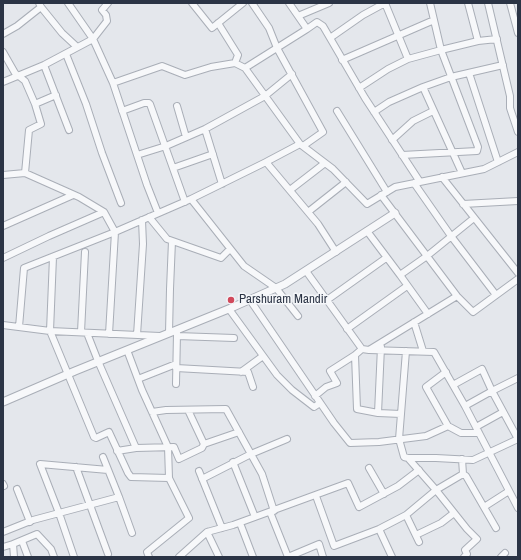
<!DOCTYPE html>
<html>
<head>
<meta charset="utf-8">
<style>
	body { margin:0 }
	#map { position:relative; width:521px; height:560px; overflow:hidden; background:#e4e7ec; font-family:"Archivo Narrow",sans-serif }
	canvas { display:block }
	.frame { position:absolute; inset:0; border:4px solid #2b3445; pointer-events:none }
</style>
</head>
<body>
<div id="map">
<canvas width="521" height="560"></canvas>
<div class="frame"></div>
</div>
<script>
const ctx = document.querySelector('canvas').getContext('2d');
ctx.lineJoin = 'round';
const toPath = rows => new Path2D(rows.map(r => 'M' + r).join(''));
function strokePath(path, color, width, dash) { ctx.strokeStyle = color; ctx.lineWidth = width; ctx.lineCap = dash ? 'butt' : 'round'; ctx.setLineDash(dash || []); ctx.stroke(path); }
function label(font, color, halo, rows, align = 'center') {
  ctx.font = font + ' "Archivo Narrow",sans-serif'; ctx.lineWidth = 3; ctx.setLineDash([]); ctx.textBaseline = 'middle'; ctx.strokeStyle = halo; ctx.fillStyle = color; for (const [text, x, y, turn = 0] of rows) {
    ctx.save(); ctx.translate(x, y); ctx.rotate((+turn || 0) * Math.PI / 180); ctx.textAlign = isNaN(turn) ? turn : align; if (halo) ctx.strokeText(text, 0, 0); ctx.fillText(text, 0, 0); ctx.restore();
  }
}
const minor = toPath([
	[39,3,41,7,62,33,76,46],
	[68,3,93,39,113,83,162,66,185,75,211,67,235,63,245,68],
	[192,3,212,28,243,3],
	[252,3,269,28,277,48,323,132,303,146],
	[289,3,307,29,317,22,323,26,365,98,420,182],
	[385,3,408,59],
	[468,3,478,41],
	[488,3,510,96,510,108,518,132],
	[510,3,518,33],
	[298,16,329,3],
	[218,23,238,55,235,63],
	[307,29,245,68,300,144,333,169,367,204,395,187,484,169,518,152],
	[3,34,17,26,41,7],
	[330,38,363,15,385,3],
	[3,52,15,73,25,81,35,104,41,124,29,130,25,173],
	[66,54,86,104,102,153,121,203],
	[342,60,434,20],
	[44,65,69,130],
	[469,73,498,162],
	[3,82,44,65,93,39,107,21,106,15,102,10,108,3],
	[113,83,147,185,158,213],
	[423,87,462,173],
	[359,88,388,69,408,59,441,50,478,41,497,39],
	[35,104,56,95],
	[177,106,186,137],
	[122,111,144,103,149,103,150,104,185,202],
	[337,111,387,192],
	[374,112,389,102,423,87,451,77,503,65],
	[205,129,222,184],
	[392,140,413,121,433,111],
	[137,155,166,146,205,129,265,96,292,74],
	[402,155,477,151,478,147,441,50,430,3],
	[266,162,300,144],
	[173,168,213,154],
	[3,175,25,173,79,197,104,212,115,232,191,199,244,266,276,288,298,316],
	[442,177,518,273],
	[414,183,451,236,496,295],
	[290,190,325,163],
	[381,195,457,296,473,312,518,279],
	[191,199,266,162,318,224,336,252],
	[463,204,518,201],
	[308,212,346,182],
	[149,217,167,239,221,258,230,249],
	[3,226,73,195],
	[367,231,400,275],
	[53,257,50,331,160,336],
	[3,258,49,236,104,212],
	[306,271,362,349,369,350,457,296],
	[250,300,334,423,350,443,379,442,426,436,448,426,461,433,479,433],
	[327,300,386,258],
	[229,309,277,375,292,390,314,407,320,403],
	[428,314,400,275,427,256,474,218],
	[414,322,423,351],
	[3,325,50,331,94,437,96,438,109,432,128,473,131,477,169,478],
	[19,327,24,268,115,232,109,334],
	[347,329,407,286],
	[81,332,85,252],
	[87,333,98,361,136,448],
	[169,333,170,289,172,241],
	[137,335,143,244,142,220],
	[177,336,234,338],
	[362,349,355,355,357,409,378,413,401,414,399,439,404,457,408,458,436,490,467,529,477,539,465,550,467,554,464,557],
	[127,350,142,390,168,447,169,478,189,518,147,552,149,557],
	[369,350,434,352,465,406,518,508],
	[176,368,248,372,253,387],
	[241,372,263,356],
	[446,372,426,387,448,426],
	[138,379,176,364],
	[176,384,177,333],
	[453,385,482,369,492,391,518,378],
	[315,396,326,387,337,383,330,371,355,355],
	[465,406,492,391,518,439],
	[188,410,204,444,239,432],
	[152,412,166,410,226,409,262,474,274,511],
	[378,413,381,347],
	[401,414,406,351],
	[476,427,503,412],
	[117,451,136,448,174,447,179,459,202,448,204,444],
	[103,457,119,497],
	[408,458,436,458,473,460,518,439],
	[462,459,463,474,466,476,496,528],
	[233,462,255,517],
	[76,467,108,554],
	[369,468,384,494],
	[199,471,222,528],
	[202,479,251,454,287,439],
	[3,484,4,486],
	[17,489,30,522],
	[316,496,334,546,379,529,406,515,436,490,463,474],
	[484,507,509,491],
	[270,512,288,557],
	[406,515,419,542],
	[240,523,253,557],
	[379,529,392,557],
	[3,532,33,520,119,497,132,533],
	[207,532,219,557],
	[416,535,441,523,454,513],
	[22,541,28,557],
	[3,547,13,544],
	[14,557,13,544,37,534,51,549,54,557],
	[74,557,59,513,40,464,108,470],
	[179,557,207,532,233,525,348,483,359,507,398,486,419,470],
	[288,557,319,544,323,557],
	[501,557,505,553]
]);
const tertiary = toPath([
	[3,402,75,371,231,308,285,284,395,213]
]);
strokePath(minor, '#a9aeb7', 8);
strokePath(tertiary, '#a9aeb7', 9);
strokePath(minor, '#f7f8fa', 6);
strokePath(tertiary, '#f7f8fa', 7);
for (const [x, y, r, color] of [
	[231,300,4,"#d1495b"]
]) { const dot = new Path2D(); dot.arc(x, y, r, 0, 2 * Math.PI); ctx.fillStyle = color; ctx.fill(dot); strokePath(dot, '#f4f6f9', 1.5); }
label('13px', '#2b3445', '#f4f6f9', [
	["Parshuram Mandir",239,300]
], 'left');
</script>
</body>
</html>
